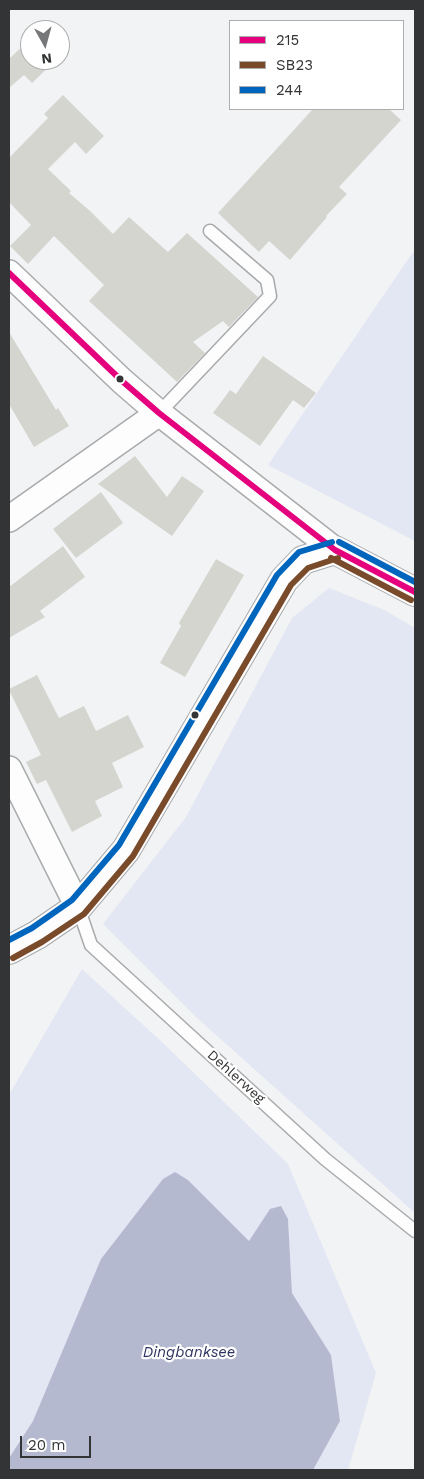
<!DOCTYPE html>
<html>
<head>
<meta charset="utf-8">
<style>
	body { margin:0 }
	#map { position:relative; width:424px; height:1479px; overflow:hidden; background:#f2f3f5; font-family:"Work Sans",sans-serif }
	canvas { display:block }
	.frame { position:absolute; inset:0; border:10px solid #333435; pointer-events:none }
	.legend { position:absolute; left:229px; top:20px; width:175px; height:90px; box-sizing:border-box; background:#fff; border:1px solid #adaeae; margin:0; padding:6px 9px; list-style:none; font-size:15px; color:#333435 }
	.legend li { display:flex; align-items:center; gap:10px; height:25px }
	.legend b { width:25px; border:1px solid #adaeae }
	.north { position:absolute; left:20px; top:20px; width:50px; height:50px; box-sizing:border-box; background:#fff; border:1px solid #adaeae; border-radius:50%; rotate:173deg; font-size:14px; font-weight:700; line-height:20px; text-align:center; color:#333435 }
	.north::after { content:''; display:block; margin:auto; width:18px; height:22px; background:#767778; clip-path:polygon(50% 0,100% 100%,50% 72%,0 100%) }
	.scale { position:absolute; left:20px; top:1436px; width:71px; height:22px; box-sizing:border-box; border:2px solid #333435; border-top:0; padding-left:6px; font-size:15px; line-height:18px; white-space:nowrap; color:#333435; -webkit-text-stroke:4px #fff; paint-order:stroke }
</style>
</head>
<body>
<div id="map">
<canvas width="424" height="1479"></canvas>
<div class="frame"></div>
<ul class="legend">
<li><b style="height:6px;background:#e5007d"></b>215</li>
<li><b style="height:6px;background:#7a4b2a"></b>SB23</li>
<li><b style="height:6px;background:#0065bd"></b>244</li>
</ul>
<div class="north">N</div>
<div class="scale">20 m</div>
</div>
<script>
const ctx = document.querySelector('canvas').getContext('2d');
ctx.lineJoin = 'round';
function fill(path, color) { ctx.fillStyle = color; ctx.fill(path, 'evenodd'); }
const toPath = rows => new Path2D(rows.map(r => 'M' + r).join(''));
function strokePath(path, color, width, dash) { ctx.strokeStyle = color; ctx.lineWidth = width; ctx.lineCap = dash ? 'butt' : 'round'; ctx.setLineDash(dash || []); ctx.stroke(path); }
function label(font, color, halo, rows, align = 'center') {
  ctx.font = font + ' "Work Sans",sans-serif'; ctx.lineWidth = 4.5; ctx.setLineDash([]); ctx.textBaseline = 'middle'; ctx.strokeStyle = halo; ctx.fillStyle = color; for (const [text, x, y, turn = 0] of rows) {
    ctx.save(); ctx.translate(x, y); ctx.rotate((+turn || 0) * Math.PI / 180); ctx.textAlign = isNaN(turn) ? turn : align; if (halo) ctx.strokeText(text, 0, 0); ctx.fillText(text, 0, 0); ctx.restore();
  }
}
fill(toPath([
	[415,249,415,541,268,465],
	[329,588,384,610,415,628,415,1213,196,1017,103,924,186,817,292,618],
	[82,969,164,1044,288,1164,376,1373,348,1470,313,1470,340,1421,331,1355,292,1293,288,1219,249,1241,188,1180,175,1172,33,1421,9,1458,9,1095]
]), '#e3e6f3');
fill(toPath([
	[175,1172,188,1180,249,1241,270,1209,281,1206,288,1219,292,1293,331,1355,340,1421,313,1470,9,1470,9,1458,33,1421,101,1259,163,1179]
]), '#b4b9d0');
fill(toPath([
	[30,39,30,60,56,60,32,83,24,75,9,88,9,59],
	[63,95,104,136,86,154,75,142,48,169,71,191,69,193,89,210,113,234,129,217,168,252,187,233,258,297,229,327,223,321,193,342,205,353,177,382,89,301,104,285,54,236,28,264,10,246,31,225,9,202,9,158,48,118,44,114],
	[313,109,389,109,401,120,339,187,347,194,326,216,327,217,290,260,269,241,259,252,218,213],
	[9,332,56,410,58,408,69,426,34,447,9,404],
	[263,356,316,393,304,408,293,400,260,446,213,413,230,390,236,394],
	[135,456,167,497,182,476,204,491,172,536,98,484],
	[101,492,123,523,76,558,53,529],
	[63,546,85,577,40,611,45,617,9,638,9,587],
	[216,559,244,575,185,677,160,663,181,626,179,623],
	[37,675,59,718,84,706,96,731,128,715,144,747,112,763,123,787,95,801,102,816,72,832,46,780,37,784,26,762,41,755,9,690,9,689]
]), '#d4d5cf');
const lane = toPath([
	[159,413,270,296,267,280,210,231],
	[78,907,91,945,325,1159,415,1231]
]);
const street = toPath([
	[9,273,122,381,159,413,335,550],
	[9,519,159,413],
	[9,769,78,907]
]);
const secondary = toPath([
	[9,950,37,935,78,907,126,850,284,580,303,560,335,550,415,592]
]);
strokePath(lane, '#a9aaab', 15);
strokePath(street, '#a9aaab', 28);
strokePath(secondary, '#a9aaab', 30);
strokePath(lane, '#fdfdfe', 12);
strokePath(street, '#fdfdfe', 25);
strokePath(secondary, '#fdfdfe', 28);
strokePath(toPath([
	[9,273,122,381,159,413,335,550,415,592]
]), '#e5007d', 6);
strokePath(toPath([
	[331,558,411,600],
	[13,958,42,942,84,914,133,856,291,585,308,568,338,558]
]), '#7a4b2a', 6);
strokePath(toPath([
	[339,542,415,582],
	[9,940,32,928,72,900,119,845,277,575,299,552,332,542]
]), '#0065bd', 6);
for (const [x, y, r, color] of [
	[120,379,4.5,"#333435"],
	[195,715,4.5,"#333435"]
]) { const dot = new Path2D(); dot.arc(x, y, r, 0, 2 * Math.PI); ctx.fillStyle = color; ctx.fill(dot); strokePath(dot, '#fff', 2); }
label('14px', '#333435', '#fff', [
	["Dehlerweg",236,1077,42]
]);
label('italic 15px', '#2d335f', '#fff', [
	["Dingbanksee",189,1353]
]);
</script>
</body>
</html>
